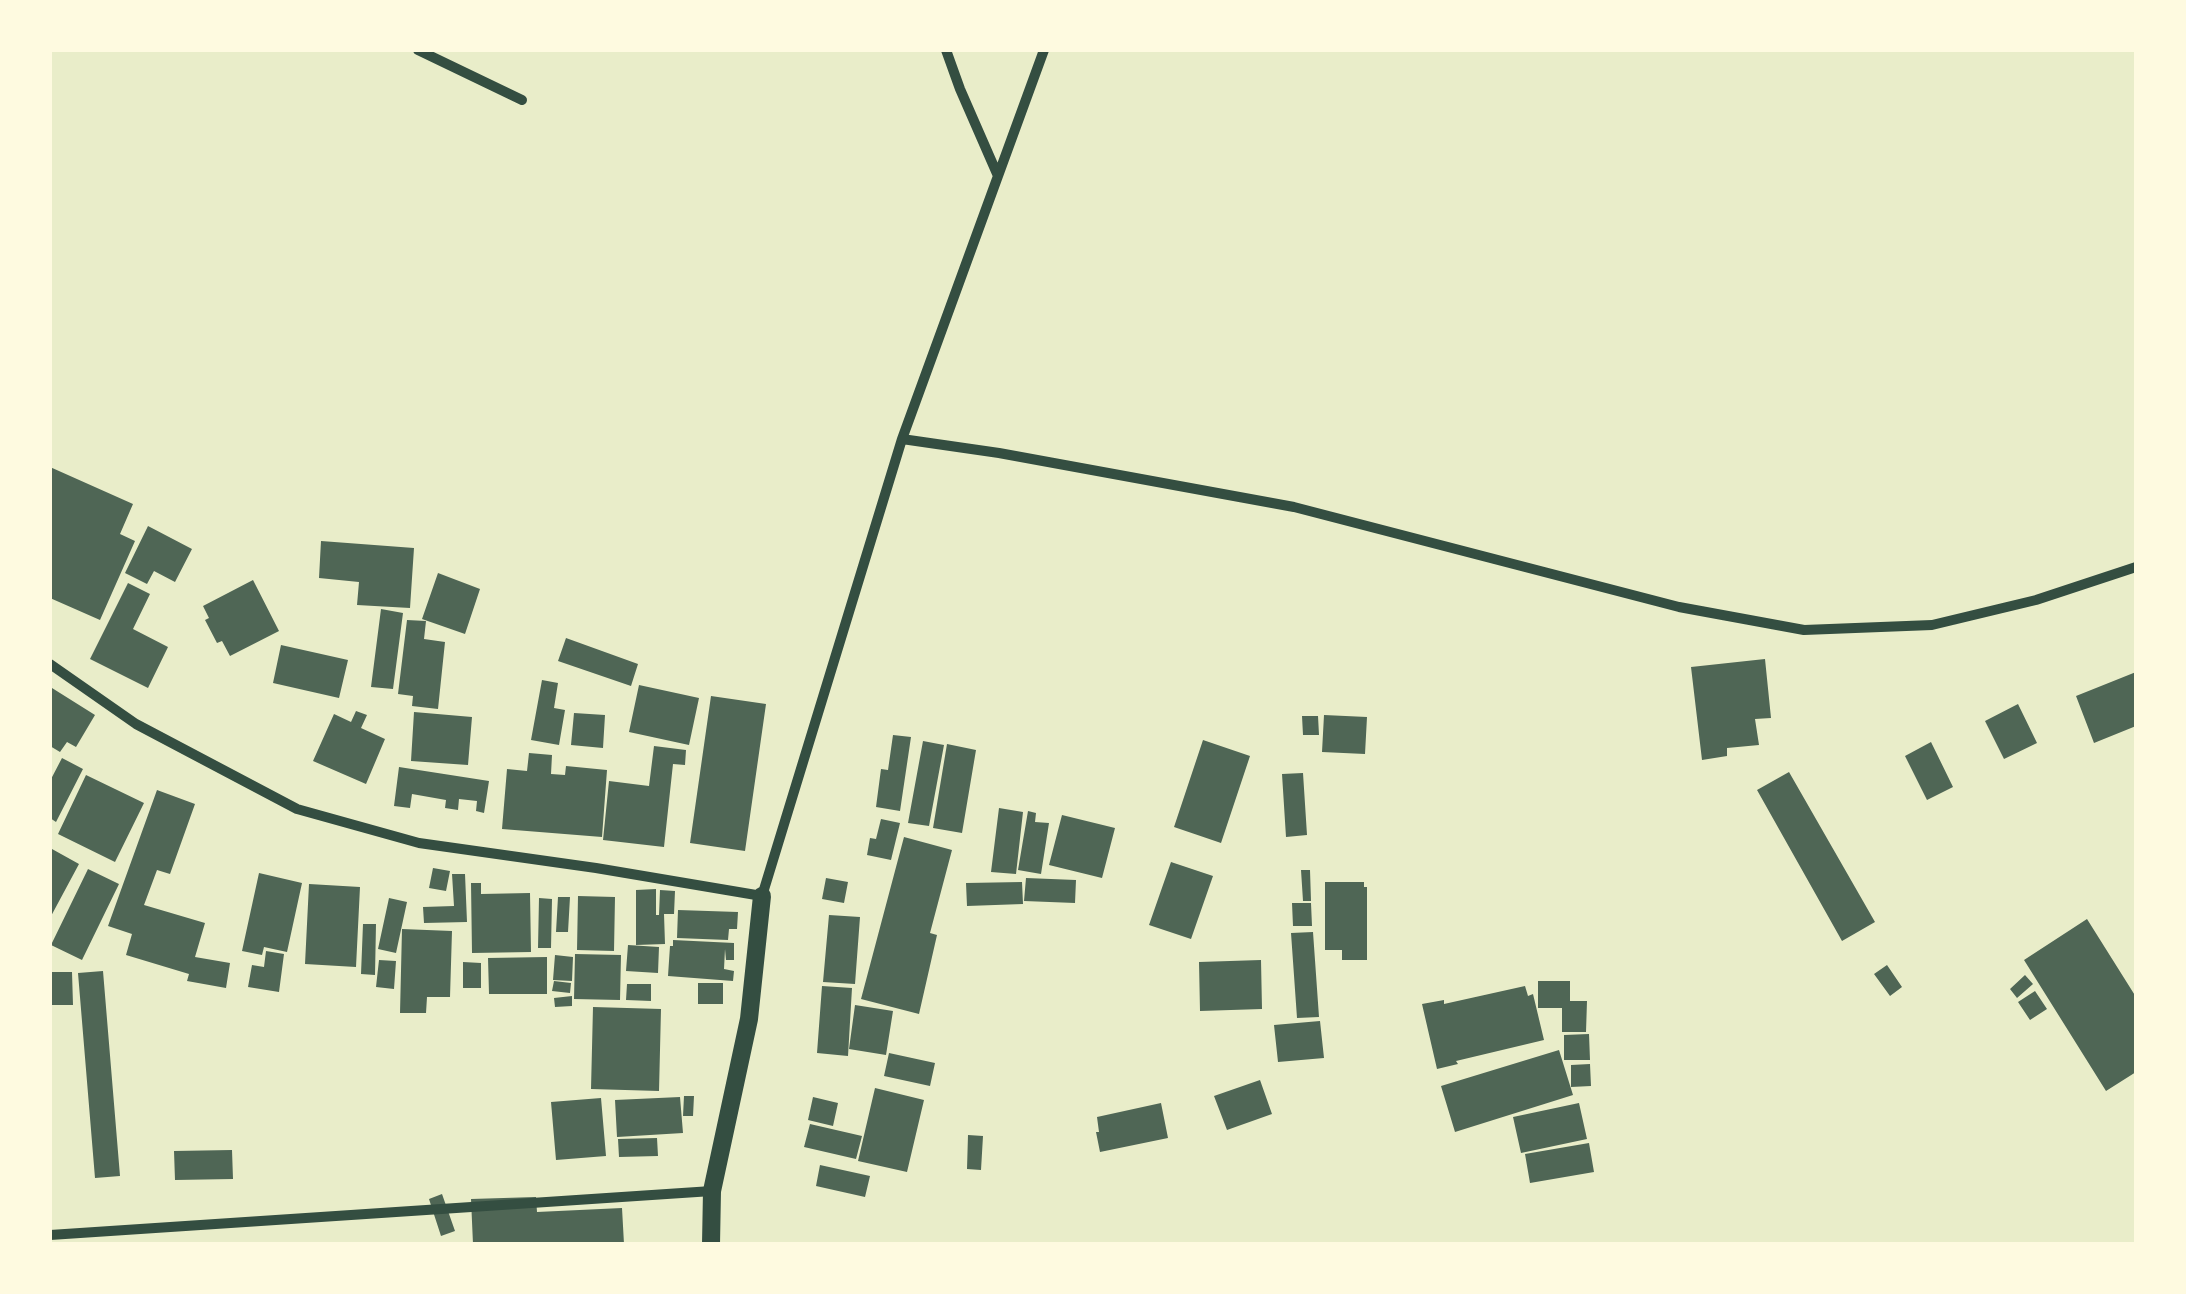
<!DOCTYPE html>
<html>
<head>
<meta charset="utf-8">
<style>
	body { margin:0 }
	#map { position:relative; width:2186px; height:1294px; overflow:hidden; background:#e9edc9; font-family:Signika,sans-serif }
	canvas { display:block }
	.frame { position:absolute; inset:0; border:52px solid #fefae0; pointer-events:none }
</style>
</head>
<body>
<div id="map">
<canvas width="2186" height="1294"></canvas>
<div class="frame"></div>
</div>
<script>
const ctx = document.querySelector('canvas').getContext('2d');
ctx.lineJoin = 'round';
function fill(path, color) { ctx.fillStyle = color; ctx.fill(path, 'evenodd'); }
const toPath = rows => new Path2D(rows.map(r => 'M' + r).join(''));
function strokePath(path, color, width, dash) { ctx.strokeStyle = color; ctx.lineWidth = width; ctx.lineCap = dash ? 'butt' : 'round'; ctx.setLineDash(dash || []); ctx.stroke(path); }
fill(toPath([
	[50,467,133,504,120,534,135,541,100,620,50,598],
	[148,526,192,549,175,582,154,571,147,584,125,573],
	[321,541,414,548,410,608,357,605,359,582,319,578],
	[438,573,480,589,465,634,422,619],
	[253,580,279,631,230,656,222,641,217,643,205,620,209,618,203,606],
	[128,583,150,594,133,629,168,647,148,688,90,659],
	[381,609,403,613,393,689,371,687],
	[407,620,426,621,424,639,445,642,438,709,412,706,413,696,398,694],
	[566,638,638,664,631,686,558,661],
	[281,645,348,660,339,698,273,683],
	[1765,659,1771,718,1755,719,1759,745,1727,748,1727,756,1702,760,1691,667],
	[2136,672,2136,726,2094,743,2076,696],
	[542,680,558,683,554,708,565,710,559,745,531,740],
	[639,685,699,698,689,745,629,732],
	[52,688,95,715,76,747,67,742,60,752,50,746,50,692],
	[711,696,766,704,745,851,690,843],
	[2018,704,2037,743,2004,759,1985,721],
	[356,711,367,715,361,728,385,739,366,784,313,761,334,714,351,722],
	[414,712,472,717,468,765,411,761],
	[574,713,605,715,603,748,571,745],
	[1324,715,1367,717,1365,754,1322,752],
	[1302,716,1318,716,1319,735,1303,735],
	[893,735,911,737,900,811,876,807,881,769,888,770],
	[1203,740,1250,756,1221,843,1174,827],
	[923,741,944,745,929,826,908,823],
	[1931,742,1953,787,1927,800,1905,756],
	[947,744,976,750,962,833,933,828],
	[654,746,686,750,685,765,673,764,664,847,603,840,609,781,649,786],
	[529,753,552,755,551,774,565,775,566,766,607,770,602,837,502,829,507,769,527,771],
	[62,758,83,769,56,822,50,818,50,781],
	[399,767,489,781,484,813,476,811,477,801,459,799,458,810,445,808,446,800,412,794,410,808,394,806],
	[1789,772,1875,922,1842,941,1757,790],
	[1303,773,1307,835,1286,837,1282,774],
	[86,775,144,803,115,862,58,834],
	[157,790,195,804,170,874,157,870,144,905,205,923,195,957,230,963,226,988,187,981,189,974,126,955,132,934,108,926],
	[999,808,1023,812,1016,874,991,872],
	[1028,811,1036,813,1035,822,1049,823,1041,874,1018,870],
	[1062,815,1115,828,1102,878,1049,865],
	[881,819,900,823,891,860,867,855,870,838,876,839],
	[904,837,952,850,930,933,937,935,919,1014,861,999],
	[52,849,79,864,50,918,50,853],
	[1171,862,1213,876,1191,939,1149,925],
	[433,868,450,871,446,891,429,888],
	[88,869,119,884,82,960,51,945],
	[1301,870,1310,870,1311,901,1303,901],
	[259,873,302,883,287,952,264,947,262,955,242,951],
	[452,874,465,874,467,922,424,923,423,907,454,906],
	[826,878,848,882,844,903,822,899],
	[1026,878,1076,880,1075,903,1024,901],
	[1022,882,1023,904,967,906,966,883],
	[1325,882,1364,882,1364,887,1367,887,1367,960,1342,960,1342,950,1325,950],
	[471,883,481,883,481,894,530,893,531,952,472,953],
	[309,884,360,887,356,967,305,964],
	[656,889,656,915,659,915,660,890,675,891,674,914,664,914,665,944,636,945,636,890],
	[578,896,615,897,614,951,577,950],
	[558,897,570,897,568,932,556,932],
	[389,898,407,902,396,953,378,949],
	[539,898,552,899,551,948,538,948],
	[1292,903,1311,903,1312,926,1293,926],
	[678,910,738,912,737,929,729,929,728,940,677,938],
	[829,915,860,917,855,984,823,982],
	[2087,919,2136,997,2136,1072,2106,1091,2024,960],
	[363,924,376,924,375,975,361,974],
	[402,929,452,931,450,997,427,997,426,1013,400,1013],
	[1313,932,1319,1017,1297,1018,1291,933],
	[673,940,734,943,734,960,726,960,725,949,724,969,734,971,733,981,668,976,670,946,673,946],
	[628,945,659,947,658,973,626,971],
	[266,951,284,954,279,992,248,987,252,965,264,967],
	[575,954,621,955,620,1000,574,999],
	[555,955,573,957,572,981,553,980],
	[547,957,547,994,489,994,488,958],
	[379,960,396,961,394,989,376,987],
	[1261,960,1262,1009,1200,1011,1199,962],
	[463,962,481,963,481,988,463,988],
	[1887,965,1902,987,1890,996,1874,974],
	[103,971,120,1176,95,1178,78,973],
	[50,972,72,972,73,1005,50,1005],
	[2025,975,2033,984,2017,998,2010,989],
	[554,981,571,983,570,993,552,991],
	[1538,981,1570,981,1570,1001,1587,1001,1586,1032,1562,1032,1562,1008,1538,1008],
	[698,983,723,983,723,1004,698,1004],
	[627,984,651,984,651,1001,626,1000],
	[822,986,852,988,848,1056,817,1053],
	[1525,986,1528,996,1533,994,1544,1040,1456,1061,1458,1064,1437,1069,1422,1004,1444,1000,1444,1004],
	[2035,991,2047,1009,2030,1020,2018,1002],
	[572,996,572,1006,555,1007,554,998],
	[855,1005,893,1011,886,1055,849,1049],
	[593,1007,661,1009,659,1091,591,1089],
	[1320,1021,1324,1058,1278,1062,1274,1025],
	[1589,1034,1590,1060,1564,1060,1564,1035],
	[1559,1050,1573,1095,1455,1132,1441,1086],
	[889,1053,935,1063,930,1086,884,1076],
	[1590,1064,1591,1086,1571,1087,1571,1065],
	[1260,1080,1272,1114,1227,1130,1214,1096],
	[875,1088,924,1100,907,1172,858,1161],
	[684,1096,694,1096,693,1116,683,1116],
	[680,1097,683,1133,617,1137,615,1100],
	[813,1097,838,1103,833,1126,808,1120],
	[601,1098,606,1156,556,1160,551,1102],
	[1161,1103,1168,1138,1100,1152,1096,1132,1099,1132,1097,1117],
	[1579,1103,1587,1139,1521,1153,1513,1117],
	[810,1124,862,1136,856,1159,804,1147],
	[968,1135,983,1136,981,1170,967,1169],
	[657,1138,658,1156,619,1157,618,1139],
	[1589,1143,1594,1172,1530,1183,1525,1154],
	[232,1150,233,1179,175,1180,174,1151],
	[820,1165,870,1176,865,1197,816,1186],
	[442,1194,455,1231,441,1236,429,1199],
	[536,1197,537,1212,622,1208,624,1244,473,1244,471,1199]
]), '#4f6655');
strokePath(toPath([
	[418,50,522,100],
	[946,50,960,89,998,176],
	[902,439,999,453,1294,507,1679,607,1804,630,1932,625,2036,600,2136,567],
	[50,664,136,724,297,809,419,843,596,868,762,896,902,439,1044,50],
	[50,1235,712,1191]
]), '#344e41', 10);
strokePath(toPath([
	[711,1244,712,1191,749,1019,762,896]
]), '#344e41', 18);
</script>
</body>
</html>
